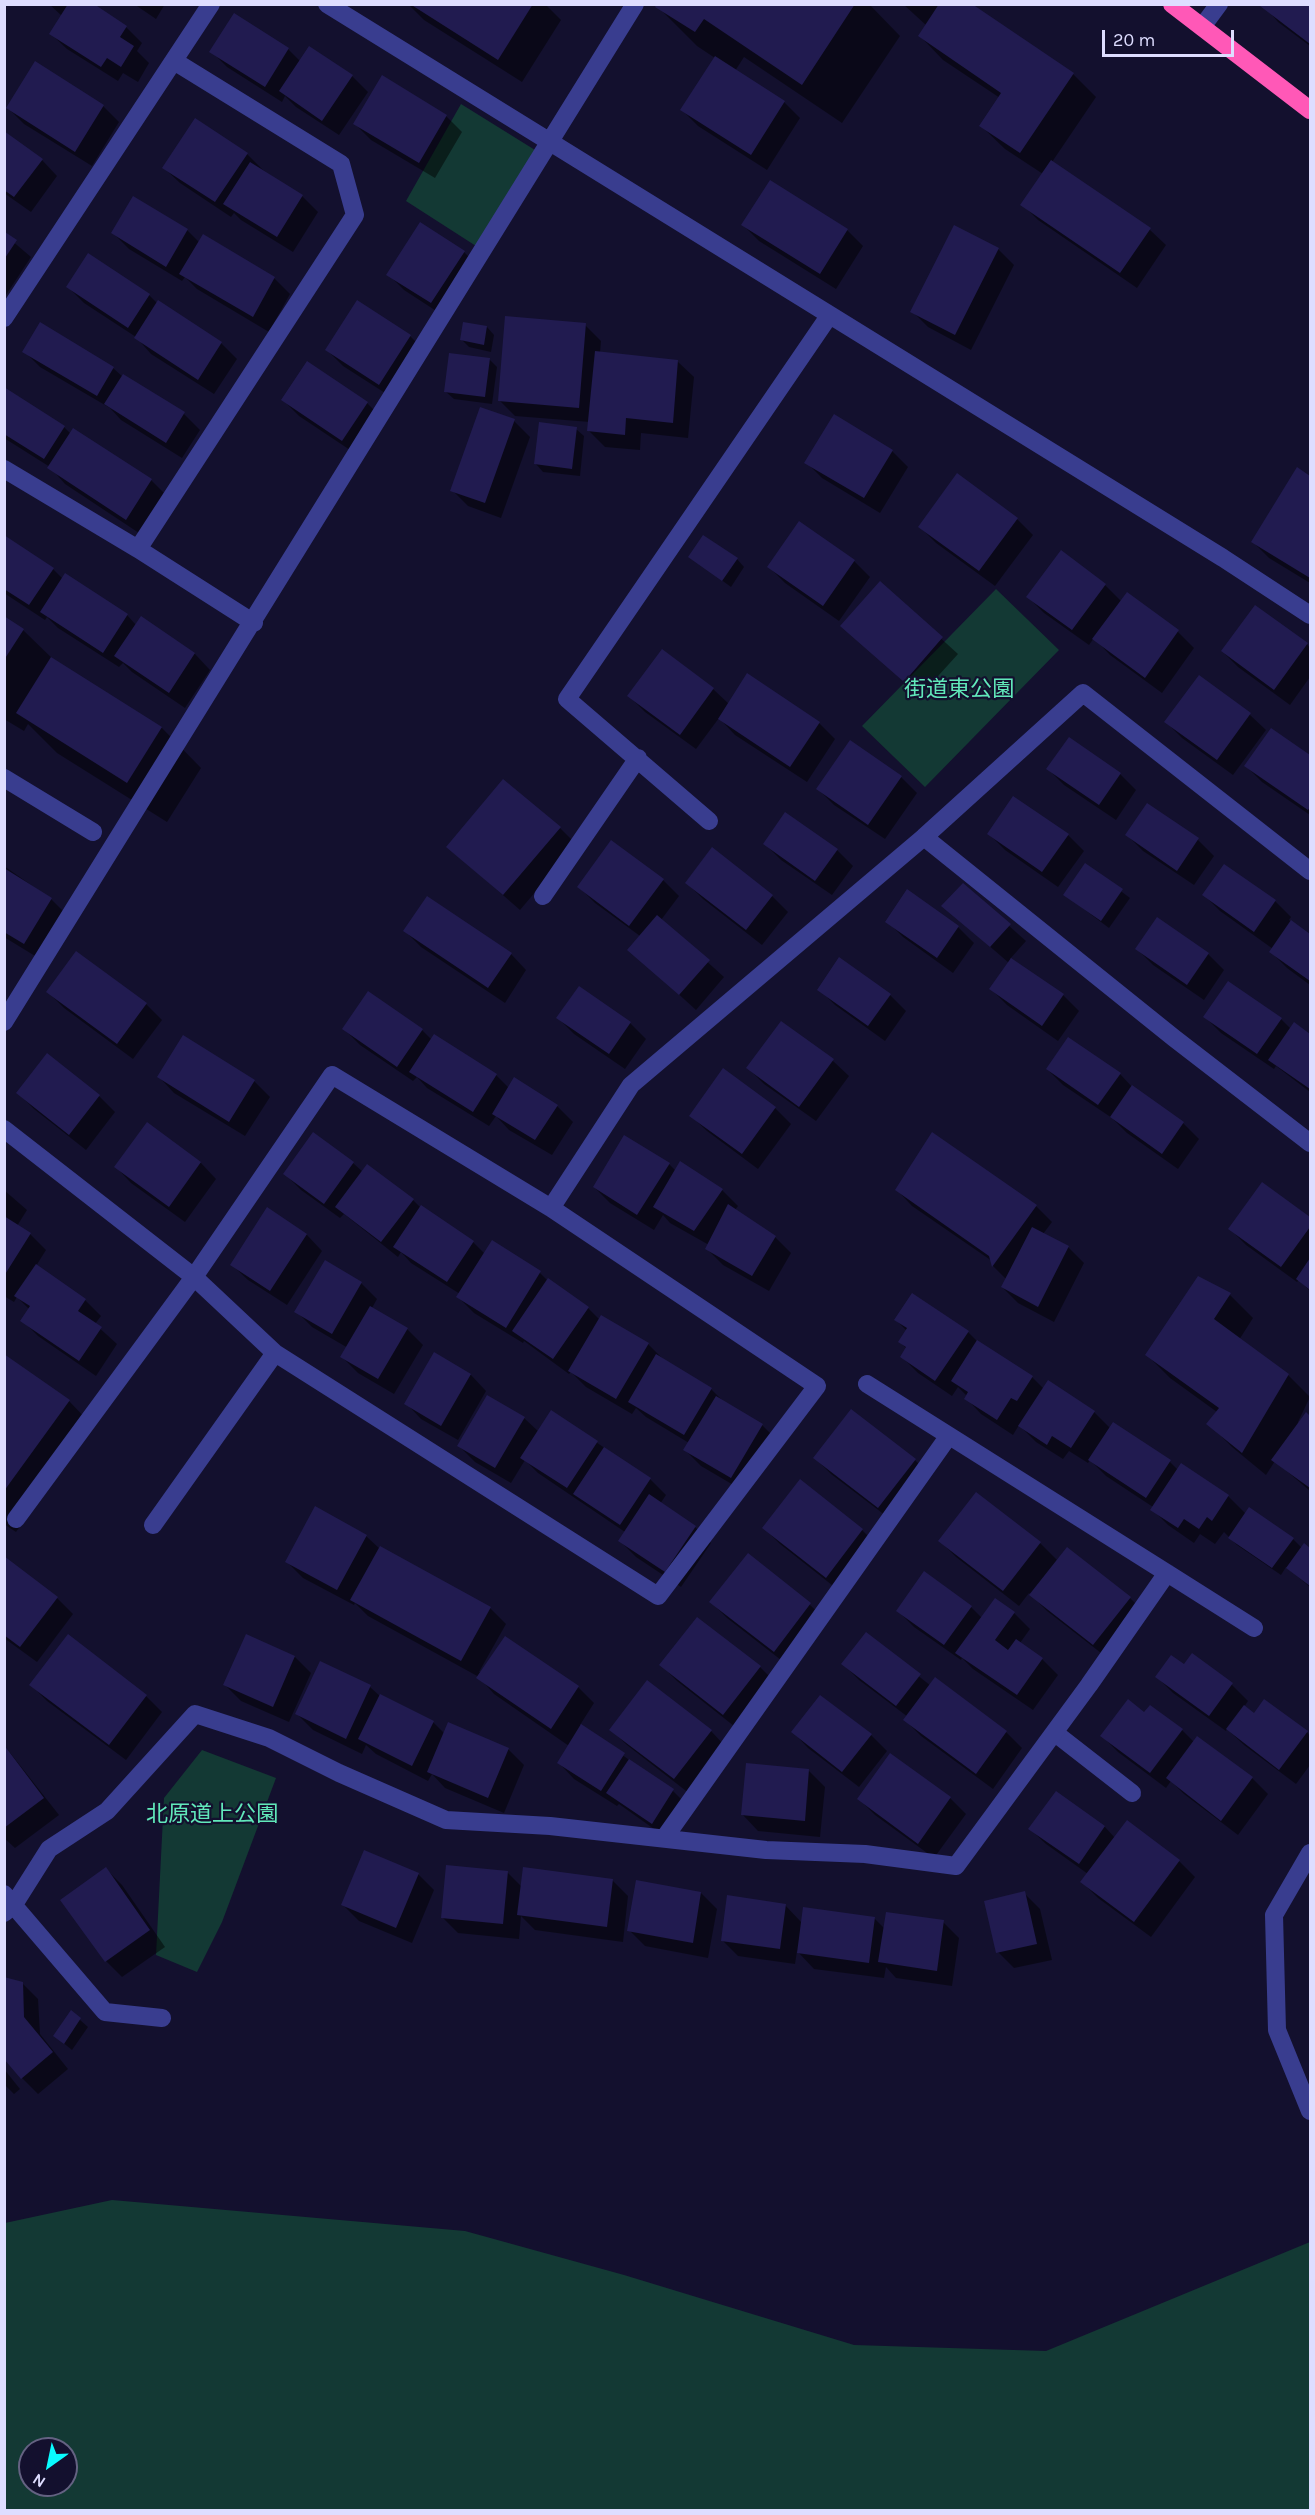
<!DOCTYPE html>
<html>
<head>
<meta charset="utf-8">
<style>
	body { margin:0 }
	#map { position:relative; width:1315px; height:2515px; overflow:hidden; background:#13102e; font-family:Karla,sans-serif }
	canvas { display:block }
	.frame { position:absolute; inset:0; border:6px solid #deddff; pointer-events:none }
	.north { position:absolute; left:18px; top:2437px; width:60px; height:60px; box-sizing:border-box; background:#13102e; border:2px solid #646282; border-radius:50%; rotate:213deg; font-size:16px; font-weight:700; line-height:24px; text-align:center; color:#deddff }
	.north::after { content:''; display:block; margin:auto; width:21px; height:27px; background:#09fcff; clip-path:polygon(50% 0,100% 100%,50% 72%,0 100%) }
	.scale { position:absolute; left:1102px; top:30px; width:132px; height:27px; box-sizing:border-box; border:3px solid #deddff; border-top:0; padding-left:8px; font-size:18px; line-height:21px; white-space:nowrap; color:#deddff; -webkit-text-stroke:4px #13102e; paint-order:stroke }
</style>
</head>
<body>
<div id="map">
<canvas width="1315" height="2515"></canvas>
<div class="frame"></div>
<div class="north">N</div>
<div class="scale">20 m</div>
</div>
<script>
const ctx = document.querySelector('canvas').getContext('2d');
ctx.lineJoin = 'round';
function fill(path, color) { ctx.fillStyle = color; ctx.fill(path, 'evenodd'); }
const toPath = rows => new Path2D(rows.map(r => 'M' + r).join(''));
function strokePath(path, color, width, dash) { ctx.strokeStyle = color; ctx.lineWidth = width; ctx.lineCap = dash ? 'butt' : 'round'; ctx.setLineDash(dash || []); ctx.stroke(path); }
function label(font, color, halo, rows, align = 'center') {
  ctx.font = font + ' Karla,"Noto Sans JP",sans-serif'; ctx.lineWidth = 4.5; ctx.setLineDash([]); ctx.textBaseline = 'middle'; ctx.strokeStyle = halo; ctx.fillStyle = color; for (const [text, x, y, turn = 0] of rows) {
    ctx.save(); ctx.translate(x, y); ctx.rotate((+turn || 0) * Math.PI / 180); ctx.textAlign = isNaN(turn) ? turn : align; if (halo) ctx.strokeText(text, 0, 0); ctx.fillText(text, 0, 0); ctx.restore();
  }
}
fill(toPath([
	[461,104,535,150,476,246,406,201],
	[996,589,1059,650,925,787,862,726],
	[202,1750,276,1778,222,1922,197,1972,156,1955,164,1798],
	[112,2200,465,2231,624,2275,854,2345,1046,2351,1310,2242,1310,2510,5,2510,5,2223],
	[30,2449,66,2449,66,2485,30,2485]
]), '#133934');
fill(toPath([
	[49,4,91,4,126,27,142,43,137,51,149,63,138,82,123,73,118,81,67,49,51,34,62,16],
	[134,4,165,4,156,19],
	[408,4,545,4,561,20,522,82,424,20],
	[659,4,869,4,900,36,842,123,744,57,735,71,784,102,800,118,767,170,698,126,682,110,715,58,697,46,657,6],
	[903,4,969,4,1073,74,1096,97,1052,162,1150,230,1166,245,1137,288,1038,220,1022,204,1043,174,1005,149,981,126,1000,98,943,60,920,36,927,26],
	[1263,4,1310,4,1310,46,1278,22],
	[234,15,288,49,300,61,352,76,368,92,339,135,296,107,285,96,282,102,227,67,211,51],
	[103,106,119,122,92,166,24,124,8,108],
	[446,116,462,132,435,178,371,140,355,124],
	[4,133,42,160,57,176,31,212,4,193],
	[247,154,263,170,302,196,318,212,293,252,241,220,234,213,231,217,180,183,164,168],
	[134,198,187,230,200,243,203,236,274,278,290,294,269,332,197,289,185,277,182,281,129,249,113,233],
	[743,225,847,230,863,246,836,289,759,241],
	[4,234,31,257,4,298],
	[998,249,1014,265,971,350,928,327,912,311],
	[464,252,480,268,447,318,404,290,388,274],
	[89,255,149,295,158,304,221,343,237,359,214,394,151,354,136,337,84,303,68,287],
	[585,325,601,341,600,353,677,361,694,377,688,438,641,433,640,450,605,447,589,431,590,422,515,416,499,400],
	[487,327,494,335,491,352,469,347,461,339],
	[410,336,426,352,396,400,343,366,327,350],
	[24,351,113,368,123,377,184,414,200,430,182,458,121,420,110,408,40,367],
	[489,359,497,367,492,404,454,399,446,392],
	[5,390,64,427,71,434,151,480,167,496,142,535,65,484,50,467,4,438],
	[283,400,367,403,383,419,359,456,299,416],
	[514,421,530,437,501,518,468,506,452,490],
	[576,429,584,436,580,476,543,472,536,464],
	[892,451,908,467,880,513,822,478,806,462],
	[1298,469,1310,477,1310,583,1269,558,1253,542],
	[958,475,1017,519,1033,535,995,586,936,543,920,527],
	[4,537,53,569,63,579,127,615,136,625,141,618,195,654,210,670,185,708,132,672,123,663,119,667,58,628,47,617,45,620,4,593],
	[690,557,737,559,744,567,731,587],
	[854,561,870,577,839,621,785,583,769,567],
	[880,583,958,654,920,696,842,626],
	[1105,585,1122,602,1127,594,1178,632,1194,648,1162,693,1110,655,1094,638,1089,645,1044,613,1028,597],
	[4,618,23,630,56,662,162,728,201,768,167,822,57,753,28,724,24,731,4,719],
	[1307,644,1310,648,1310,677,1290,705,1238,667,1222,651],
	[1199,677,1250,715,1266,730,1233,775,1182,738,1166,722],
	[713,689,729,704,819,723,835,739,807,782,735,735,719,718,696,749,645,712,629,696],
	[1271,730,1310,757,1310,815,1262,782,1246,766],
	[1069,739,1120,774,1136,790,1116,820,1064,785,1048,769],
	[901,777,917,793,885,839,834,805,818,789],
	[1147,805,1198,840,1214,856,1194,885,1143,851,1127,835],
	[560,828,576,844,520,910,448,847],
	[989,834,1068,835,1084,851,1058,887,1005,850],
	[765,844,837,850,853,866,832,895,781,860],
	[1086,865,1130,898,1109,928,1065,895],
	[4,866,51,899,67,915,40,959,4,937],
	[1224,866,1275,901,1291,917,1289,920,1310,935,1310,985,1287,968,1271,952,1273,949,1220,911,1204,895],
	[663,880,679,896,661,920,724,977,696,1010,629,949,640,936,595,903,579,887],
	[687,883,772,896,788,912,762,945,703,899],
	[963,885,1026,941,1010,959,1063,995,1079,1011,1058,1041,1007,1005,991,989,1009,963,943,906],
	[1157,919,1208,954,1224,970,1204,1000,1153,965,1137,949],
	[887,921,958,927,974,943,953,973,903,937],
	[405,931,511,954,526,970,505,1003,421,947],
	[819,989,890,995,906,1011,885,1041,835,1005],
	[48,992,146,1004,162,1020,133,1059,64,1008],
	[368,993,422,1030,432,1040,496,1075,509,1088,557,1106,573,1122,552,1155,509,1130,496,1116,489,1126,427,1088,417,1077,413,1081,360,1045,344,1029],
	[1205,1017,1281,1019,1291,1029,1295,1024,1310,1035,1310,1092,1276,1066,1274,1069,1221,1033],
	[558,1018,630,1023,646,1039,625,1069,574,1034],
	[47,1056,99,1096,115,1112,86,1150,34,1109,18,1093],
	[833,1061,849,1076,816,1121,764,1084,748,1068],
	[1047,1069,1120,1074,1135,1090,1183,1123,1199,1139,1178,1169,1127,1133,1112,1118,1063,1085],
	[159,1077,254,1081,270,1097,245,1136,174,1093],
	[775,1108,791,1124,758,1169,707,1131,691,1116],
	[147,1124,201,1163,216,1179,185,1222,131,1183,116,1167],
	[932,1134,1036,1206,1052,1222,1043,1234,1068,1247,1084,1263,1054,1322,1018,1303,1002,1287,1006,1279,993,1266,992,1261,912,1206,897,1190],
	[353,1163,363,1172,413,1200,421,1208,473,1242,485,1254,540,1273,548,1281,588,1308,600,1320,648,1344,664,1360,711,1389,724,1402,762,1425,778,1441,747,1493,701,1466,685,1450,689,1443,646,1417,636,1408,632,1414,586,1387,571,1372,569,1374,524,1341,523,1343,474,1313,458,1297,460,1294,411,1263,401,1252,398,1257,344,1214,340,1218,301,1190,285,1174],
	[669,1164,676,1171,722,1190,738,1206,735,1210,775,1237,791,1253,769,1291,723,1265,707,1249,709,1245,670,1223,663,1215,654,1230,610,1203,594,1187],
	[1263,1184,1310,1219,1310,1291,1299,1280,1297,1282,1246,1245,1230,1229],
	[4,1190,27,1210,17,1226,30,1234,46,1250,36,1266,85,1300,101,1316,95,1324,117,1344,96,1376,38,1336,22,1320,29,1309,17,1297,14,1302,4,1296],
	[268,1209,307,1235,322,1251,287,1305,248,1280,232,1265],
	[325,1262,361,1283,377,1299,372,1308,407,1329,423,1345,394,1394,358,1373,342,1357,348,1348,312,1327,296,1311],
	[1230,1295,1253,1318,1239,1340,1288,1375,1310,1397,1298,1422,1300,1423,1306,1415,1310,1418,1310,1491,1275,1461,1266,1475,1232,1447,1208,1423,1217,1412,1170,1378,1147,1355],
	[896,1320,968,1332,980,1344,1032,1377,1044,1389,1048,1383,1094,1412,1111,1429,1114,1424,1170,1462,1178,1470,1228,1496,1246,1514,1293,1539,1302,1548,1304,1545,1310,1550,1310,1587,1286,1567,1281,1575,1237,1545,1224,1532,1215,1544,1200,1534,1194,1543,1168,1525,1152,1509,1153,1507,1106,1476,1090,1460,1088,1463,1069,1451,1063,1459,1036,1442,1019,1425,1013,1435,981,1414,966,1398,967,1396,958,1387,952,1396,918,1373,902,1357,907,1349,900,1342,907,1331],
	[434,1354,471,1375,486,1391,458,1440,421,1419,406,1403],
	[4,1355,69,1401,92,1425,16,1532,4,1524],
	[552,1412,650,1479,666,1495,660,1504,695,1527,711,1543,681,1587,636,1557,620,1541,625,1532,538,1473,525,1460,511,1483,475,1462,459,1446,524,1418,539,1432],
	[815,1458,915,1460,930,1476,894,1522,831,1474],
	[800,1481,862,1530,878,1546,842,1593,780,1544,764,1528],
	[366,1536,380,1549,490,1608,506,1624,479,1672,578,1687,594,1703,580,1725,673,1791,689,1807,668,1839,619,1804,617,1806,574,1779,559,1763,569,1746,494,1694,479,1677,368,1616,355,1603,354,1605,303,1578,287,1562],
	[940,1541,1040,1543,1058,1561,1130,1598,1146,1614,1110,1660,1047,1611,1029,1593,1019,1606,956,1557],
	[748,1555,810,1605,826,1620,790,1667,727,1618,711,1602],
	[4,1558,57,1598,73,1614,37,1662,4,1638],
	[924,1573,971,1607,982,1618,995,1600,1014,1613,1030,1629,1020,1643,1042,1659,1058,1675,1033,1710,973,1669,962,1658,961,1660,914,1627,898,1611],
	[866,1634,931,1686,935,1680,1006,1732,1022,1748,993,1789,921,1736,905,1720,908,1717,859,1680,843,1664],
	[68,1636,146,1696,162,1712,126,1760,47,1701,31,1685],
	[1192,1655,1232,1685,1248,1701,1244,1707,1255,1715,1307,1732,1310,1736,1310,1765,1296,1784,1244,1745,1227,1729,1226,1731,1173,1693,1157,1677,1184,1666],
	[295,1657,311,1673,289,1722,241,1701,225,1685],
	[661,1665,760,1667,776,1683,739,1730,677,1681],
	[370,1687,381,1697,433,1722,445,1734,508,1749,524,1765,504,1813,445,1788,432,1774,428,1781,376,1754,366,1745,362,1754,313,1730,297,1714],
	[1145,1714,1182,1730,1194,1742,1198,1738,1252,1778,1268,1794,1238,1835,1184,1794,1171,1781,1166,1788,1118,1752,1102,1736],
	[611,1730,711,1731,726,1747,690,1794,627,1745],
	[793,1732,871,1735,887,1751,859,1787,808,1748],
	[4,1745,59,1815,15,1848,4,1838],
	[891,1755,950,1798,966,1814,934,1858,875,1815,859,1799],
	[809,1771,825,1787,820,1837,758,1831,742,1814],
	[1056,1793,1105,1827,1115,1838,1127,1822,1179,1861,1195,1877,1151,1937,1098,1898,1082,1882,1088,1874,1046,1844,1030,1829],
	[365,1852,418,1874,434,1890,412,1943,359,1921,343,1905],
	[106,1869,122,1885,165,1947,122,1977,106,1961],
	[507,1872,522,1887,612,1880,628,1896,623,1942,535,1930,521,1916,519,1939,458,1933,442,1917],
	[701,1893,717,1909,708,1958,645,1946,629,1930],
	[1024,1893,1040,1909,1052,1960,1014,1968,998,1952],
	[785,1905,802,1923,874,1918,885,1929,943,1922,959,1938,952,1986,896,1978,886,1967,884,1978,814,1969,797,1951,795,1964,738,1956,722,1940],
	[22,1983,38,1999,40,2034,68,2069,38,2094,22,2078],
	[71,2012,88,2027,72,2050,55,2036],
	[4,2069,20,2089,14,2094,4,2084]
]), '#0007');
fill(toPath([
	[68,4,94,4,127,26,120,37,134,46,121,67,107,58,101,67,49,34],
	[410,4,533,4,498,60],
	[657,4,855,4,802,85,704,19,695,32,655,7],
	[939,4,972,4,1074,73,1020,153,979,126,1001,93,918,36],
	[1261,4,1310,4,1310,44,1260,6],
	[234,13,289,48,265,87,209,52],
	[309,46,353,75,322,121,279,91],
	[715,56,785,101,751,155,680,110],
	[35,61,104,105,75,152,6,108],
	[382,75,447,115,419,163,353,124],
	[195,118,248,153,215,202,162,168],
	[4,131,43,159,14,197,4,190],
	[1051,160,1151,228,1120,273,1020,205],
	[250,162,303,195,277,237,223,204],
	[770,180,848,229,820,274,741,225],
	[133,196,188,229,166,267,111,233],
	[420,222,465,251,431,303,386,275],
	[954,225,999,248,955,335,910,312],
	[5,232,17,240,5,258],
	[203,234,275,277,253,317,179,274],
	[88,253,150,294,128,328,66,287],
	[158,300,222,342,198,380,134,338],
	[357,300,411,335,379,385,325,350],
	[505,316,586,323,579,408,498,401],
	[40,322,114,367,97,396,22,352],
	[463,322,487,326,484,345,460,340],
	[595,351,678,360,673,423,626,418,625,435,587,431],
	[449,353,490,358,485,397,444,392],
	[307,361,368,402,342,441,281,400],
	[123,374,185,412,166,443,104,404],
	[4,387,65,426,44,459,4,434],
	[480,407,515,419,485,503,450,491],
	[834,414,893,450,864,498,804,463],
	[539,422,577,427,572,469,534,464],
	[73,428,152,479,126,520,47,468],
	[1297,467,1310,476,1310,578,1251,542],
	[957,473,1018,518,979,571,918,527],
	[799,521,855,560,823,606,767,567],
	[4,535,54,568,29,605,4,589],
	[703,535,738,558,722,581,688,557],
	[1061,550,1106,584,1072,630,1026,597],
	[65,573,128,614,103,653,40,612],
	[880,581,943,637,904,682,840,626],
	[1127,592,1179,630,1145,678,1092,639],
	[1255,605,1308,643,1274,690,1221,651],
	[4,616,24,629,4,660],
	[141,616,195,653,169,693,114,656],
	[662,649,714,688,680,735,627,696],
	[51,657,162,727,127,783,16,713],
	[747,673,820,722,790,767,718,719],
	[1199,675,1251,713,1217,760,1164,722],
	[1271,728,1310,755,1310,807,1308,810,1244,766],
	[1069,737,1121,773,1099,805,1046,769],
	[850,740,902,776,868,825,816,789],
	[503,779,561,827,503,895,446,847],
	[1013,796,1069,834,1042,872,987,834],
	[1147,803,1199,838,1177,871,1125,835],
	[785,812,838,849,815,881,763,844],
	[611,840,664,879,629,926,577,887],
	[712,847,773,895,746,930,685,883],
	[1085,863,1123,889,1101,921,1063,895],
	[1224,864,1276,900,1254,932,1202,895],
	[4,868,52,898,24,944,4,932],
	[963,883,1011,924,990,947,941,906],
	[907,889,959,926,937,958,885,922],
	[427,896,512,953,488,988,403,931],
	[657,915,710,960,679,995,627,950],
	[1157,917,1209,953,1187,985,1135,949],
	[1291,920,1310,934,1310,981,1269,952],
	[76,951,147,1003,117,1044,46,992],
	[839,957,891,994,868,1026,817,990],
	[1011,958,1064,994,1042,1026,989,989],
	[1228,981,1282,1018,1257,1054,1203,1017],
	[579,986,631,1022,609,1054,556,1018],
	[368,991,423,1029,397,1067,342,1029],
	[781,1021,834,1059,799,1107,746,1068],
	[1294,1022,1310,1034,1310,1089,1268,1060],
	[434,1034,497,1074,473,1112,409,1072],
	[183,1035,255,1080,229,1122,157,1077],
	[1068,1037,1121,1073,1098,1105,1046,1069],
	[47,1053,100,1095,69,1135,16,1093],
	[723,1068,776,1107,742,1154,689,1116],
	[514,1077,558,1105,535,1140,492,1114],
	[1132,1085,1184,1122,1162,1154,1110,1117],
	[147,1122,201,1162,169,1207,114,1167],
	[313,1132,354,1162,324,1204,283,1174],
	[932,1132,1037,1205,992,1267,989,1256,895,1190],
	[624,1135,670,1163,637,1215,593,1187],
	[680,1161,723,1189,694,1231,653,1207],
	[367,1164,414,1199,381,1242,335,1207],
	[1262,1182,1310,1217,1310,1227,1281,1267,1228,1229],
	[728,1204,776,1236,752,1276,705,1249],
	[421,1205,474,1241,447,1282,393,1247],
	[267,1207,307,1234,270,1291,230,1265],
	[4,1216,31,1233,4,1276],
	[1032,1227,1069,1246,1038,1307,1001,1287],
	[492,1240,541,1271,506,1328,456,1297],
	[1310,1258,1310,1290,1296,1279],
	[325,1260,362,1282,332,1334,294,1312],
	[36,1264,86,1299,78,1311,102,1327,79,1361,20,1321,30,1306,14,1296],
	[1198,1276,1231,1293,1214,1319,1289,1374,1242,1453,1206,1424,1219,1408,1145,1355],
	[548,1278,589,1307,553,1359,512,1331],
	[912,1293,969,1331,935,1381,900,1357,906,1347,898,1342,907,1328,894,1320],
	[370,1306,408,1328,378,1379,340,1357],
	[601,1315,649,1343,616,1399,568,1371],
	[977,1340,1033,1376,1017,1401,1011,1398,997,1420,964,1399,968,1392,951,1381],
	[434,1352,471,1374,441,1426,404,1404],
	[4,1354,70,1400,4,1491],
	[656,1354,712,1388,684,1435,628,1402],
	[1048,1380,1095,1411,1071,1448,1052,1436,1047,1445,1018,1426],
	[487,1395,525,1417,495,1468,457,1446],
	[716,1396,763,1424,731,1478,683,1450],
	[851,1409,916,1459,878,1508,813,1458],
	[551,1410,598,1441,567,1488,520,1458],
	[1306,1412,1310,1416,1310,1488,1271,1460],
	[1113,1422,1171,1460,1146,1498,1088,1460],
	[604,1447,651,1478,620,1525,573,1494],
	[1181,1463,1229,1495,1212,1521,1207,1517,1199,1529,1184,1519,1178,1528,1150,1510],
	[800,1479,863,1529,826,1578,762,1528],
	[976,1492,1041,1542,1003,1591,938,1541],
	[649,1494,696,1526,665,1572,618,1541],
	[315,1506,367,1535,337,1590,285,1562],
	[1249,1507,1294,1538,1272,1568,1228,1538],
	[1304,1543,1310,1548,1310,1586,1286,1568],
	[380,1546,491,1607,461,1661,350,1600],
	[1067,1547,1131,1597,1093,1645,1029,1595],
	[748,1553,811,1603,774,1652,709,1602],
	[4,1556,58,1597,20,1647,4,1635],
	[924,1571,972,1606,944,1645,896,1611],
	[995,1598,1015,1612,995,1640,1008,1650,1016,1639,1043,1658,1017,1695,955,1653],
	[697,1617,761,1666,723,1715,659,1665],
	[866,1632,921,1674,896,1706,841,1664],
	[68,1634,147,1695,109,1745,29,1685],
	[246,1634,295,1656,273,1707,223,1685],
	[505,1636,579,1686,551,1729,476,1678],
	[1192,1653,1233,1683,1209,1716,1155,1677,1171,1655,1184,1664],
	[320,1661,371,1685,346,1739,295,1714],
	[935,1677,1007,1731,976,1774,903,1720],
	[647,1680,712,1730,674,1779,609,1730],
	[380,1694,434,1721,412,1766,358,1739],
	[820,1695,872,1734,842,1772,791,1732],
	[1128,1699,1144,1712,1150,1705,1183,1729,1150,1773,1100,1736],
	[1264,1699,1308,1731,1279,1770,1226,1729,1244,1705,1254,1713],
	[448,1722,509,1748,488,1798,427,1772],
	[581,1724,625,1753,601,1791,557,1763],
	[1197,1736,1253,1777,1221,1821,1166,1778],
	[4,1745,44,1798,4,1828],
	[890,1753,951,1797,918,1844,857,1799],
	[629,1759,674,1789,652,1824,606,1793],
	[746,1763,809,1769,805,1821,741,1815],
	[1056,1791,1105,1826,1079,1864,1028,1829],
	[1127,1820,1180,1860,1134,1922,1080,1882],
	[364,1850,419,1873,396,1928,341,1905],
	[446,1865,508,1871,503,1924,441,1918],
	[106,1867,150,1930,105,1962,60,1900],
	[523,1867,613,1879,607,1927,517,1915],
	[636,1880,701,1892,693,1943,627,1931],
	[1025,1891,1037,1944,996,1953,984,1901],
	[727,1895,786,1904,780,1949,721,1941],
	[803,1907,875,1917,869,1963,797,1953],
	[886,1912,944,1920,937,1971,878,1962],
	[4,1977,23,1982,24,2017,53,2052,21,2079,4,2059],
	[71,2010,81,2018,64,2044,53,2036]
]), '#211b50');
strokePath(toPath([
	[1055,1733,1132,1793]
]), '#393d8f', 18);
strokePath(toPath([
	[327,4,1223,558,1310,615],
	[1202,27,1219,4],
	[4,318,211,4],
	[4,469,138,549,254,623],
	[138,549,355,215,341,164,174,61],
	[4,778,93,832],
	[709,821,567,699,829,316],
	[924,837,1174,1038,1310,1143],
	[543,896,638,758],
	[4,1022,635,4],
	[4,1129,194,1277,275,1353,658,1596,817,1386,551,1208,631,1085,924,837,1083,693,1310,871],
	[16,1519,194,1277,332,1075,551,1208],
	[153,1525,275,1353],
	[1167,1573,1254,1628],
	[665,1837,948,1437],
	[1310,1853,1274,1915,1277,2030,1310,2111],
	[4,1894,105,2012,162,2018],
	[4,1913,13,1906,49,1849,107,1811,195,1714,269,1738,339,1773,446,1820,550,1826,766,1850,865,1854,956,1866,1089,1685,1167,1573,867,1384]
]), '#393d8f', 18);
strokePath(toPath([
	[1172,4,1310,110]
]), '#ff58b7', 18);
label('22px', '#61e8ba', '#13102e', [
	["街道東公園",959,690],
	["北原道上公園",212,1815]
]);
</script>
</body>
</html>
